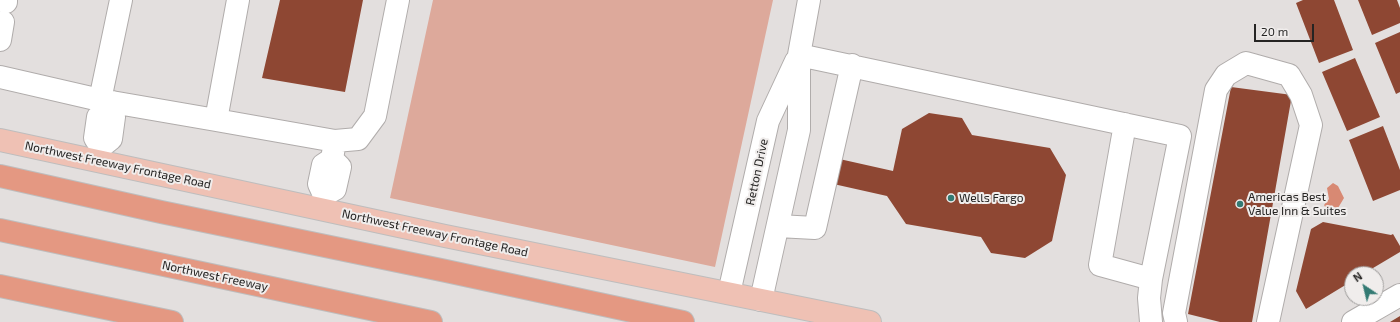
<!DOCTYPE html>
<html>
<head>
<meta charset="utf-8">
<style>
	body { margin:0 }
	#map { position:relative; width:1400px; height:322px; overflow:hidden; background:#e3dfde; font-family:"Exo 2",sans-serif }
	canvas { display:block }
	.north { position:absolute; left:1344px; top:266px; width:40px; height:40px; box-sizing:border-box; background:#f0edec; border:1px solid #9f9d9c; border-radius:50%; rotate:325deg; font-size:11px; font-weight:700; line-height:16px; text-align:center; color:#252423 }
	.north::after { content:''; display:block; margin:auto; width:14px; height:18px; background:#337a73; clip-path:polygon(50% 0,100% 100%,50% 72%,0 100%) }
	.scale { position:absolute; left:1254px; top:24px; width:60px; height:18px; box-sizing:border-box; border:2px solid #252423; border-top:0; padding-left:5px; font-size:12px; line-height:14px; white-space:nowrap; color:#252423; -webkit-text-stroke:3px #f0edec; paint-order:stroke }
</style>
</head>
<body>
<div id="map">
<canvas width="1400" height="322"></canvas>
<div class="north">N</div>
<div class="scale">20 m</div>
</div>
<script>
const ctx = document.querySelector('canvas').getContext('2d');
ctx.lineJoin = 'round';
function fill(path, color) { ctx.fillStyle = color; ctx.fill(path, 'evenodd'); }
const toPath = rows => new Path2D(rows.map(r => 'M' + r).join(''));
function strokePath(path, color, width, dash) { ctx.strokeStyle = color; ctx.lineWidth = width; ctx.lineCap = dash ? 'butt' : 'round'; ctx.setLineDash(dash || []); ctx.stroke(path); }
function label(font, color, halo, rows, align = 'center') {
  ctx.font = font + ' "Exo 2",sans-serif'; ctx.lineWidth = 4; ctx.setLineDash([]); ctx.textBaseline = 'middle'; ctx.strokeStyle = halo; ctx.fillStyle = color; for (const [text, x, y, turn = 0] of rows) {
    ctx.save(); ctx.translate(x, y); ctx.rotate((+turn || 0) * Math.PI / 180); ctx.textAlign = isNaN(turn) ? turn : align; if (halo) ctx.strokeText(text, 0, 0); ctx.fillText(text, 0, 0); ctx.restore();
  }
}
fill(toPath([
	[433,0,773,0,715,267,390,198]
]), '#dda99b');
fill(toPath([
	[1333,183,1338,186,1344,198,1335,213,1329,213,1324,205,1329,199,1327,188]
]), '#d88973');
fill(toPath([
	[280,0,363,0,345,92,262,78],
	[1303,0,1334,0,1353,50,1319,63,1296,3],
	[1358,0,1397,0,1400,8,1400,23,1372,35],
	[1400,32,1400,92,1396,94,1375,43],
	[1355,58,1380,117,1347,131,1322,72],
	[1231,87,1292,95,1252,322,1220,322,1188,314],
	[929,113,962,118,972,135,1050,148,1066,175,1052,241,1025,258,991,253,981,237,906,224,887,196,829,183,835,158,893,171,902,129],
	[1383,126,1400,170,1400,190,1373,201,1349,140],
	[1323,222,1391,235,1393,234,1400,246,1400,252,1363,274,1352,274,1352,281,1306,309,1296,291,1311,229],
	[1400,316,1400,322,1390,322]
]), '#8e4733');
const minor = toPath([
	[121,0,100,100,216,120,238,0],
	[6,2,6,0],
	[0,40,3,22],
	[799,55,1180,136,1151,279,1149,298,1151,322],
	[0,77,100,100],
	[216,120,335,141],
	[1125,124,1100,265,1151,279],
	[101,147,95,138,98,117,110,110],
	[98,160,101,147,111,139,114,117,110,110,112,102],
	[324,195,335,189,340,167,332,159],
	[321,208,324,195,319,184,323,165,332,159,335,141,358,139,375,116,398,0],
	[778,226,815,228,852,65],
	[729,293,768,121,796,61],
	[761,300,799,130,799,55,809,0],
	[1176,322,1174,313,1216,90,1226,75,1246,63,1289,75,1301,95,1311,125,1268,322],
	[1353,322,1400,295]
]);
const major = toPath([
	[0,140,445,236,870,322]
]);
const highway = toPath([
	[0,176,161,212,446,271,683,322],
	[0,230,431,322],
	[0,286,172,322]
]);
strokePath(minor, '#b0acab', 24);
strokePath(major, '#bebdbd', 24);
strokePath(highway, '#bebdbd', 24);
strokePath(minor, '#fff', 22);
strokePath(major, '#efc1b4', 22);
strokePath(highway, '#e49882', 22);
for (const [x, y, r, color] of [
	[951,198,4,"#337a73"],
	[1240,204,4,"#337a73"]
]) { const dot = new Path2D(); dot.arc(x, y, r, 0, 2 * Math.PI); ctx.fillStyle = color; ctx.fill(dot); strokePath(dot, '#f0edec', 1.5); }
label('12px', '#252423', '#f0edec', [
	["Northwest Freeway Frontage Road",118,165,12],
	["Retton Drive",757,172,-78],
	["Northwest Freeway Frontage Road",435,233,12],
	["Northwest Freeway",215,276,12]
]);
label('12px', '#252423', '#f0edec', [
	["Americas Best",1248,197],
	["Value Inn & Suites",1248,211],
	["Wells Fargo",959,198]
], 'left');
</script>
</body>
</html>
